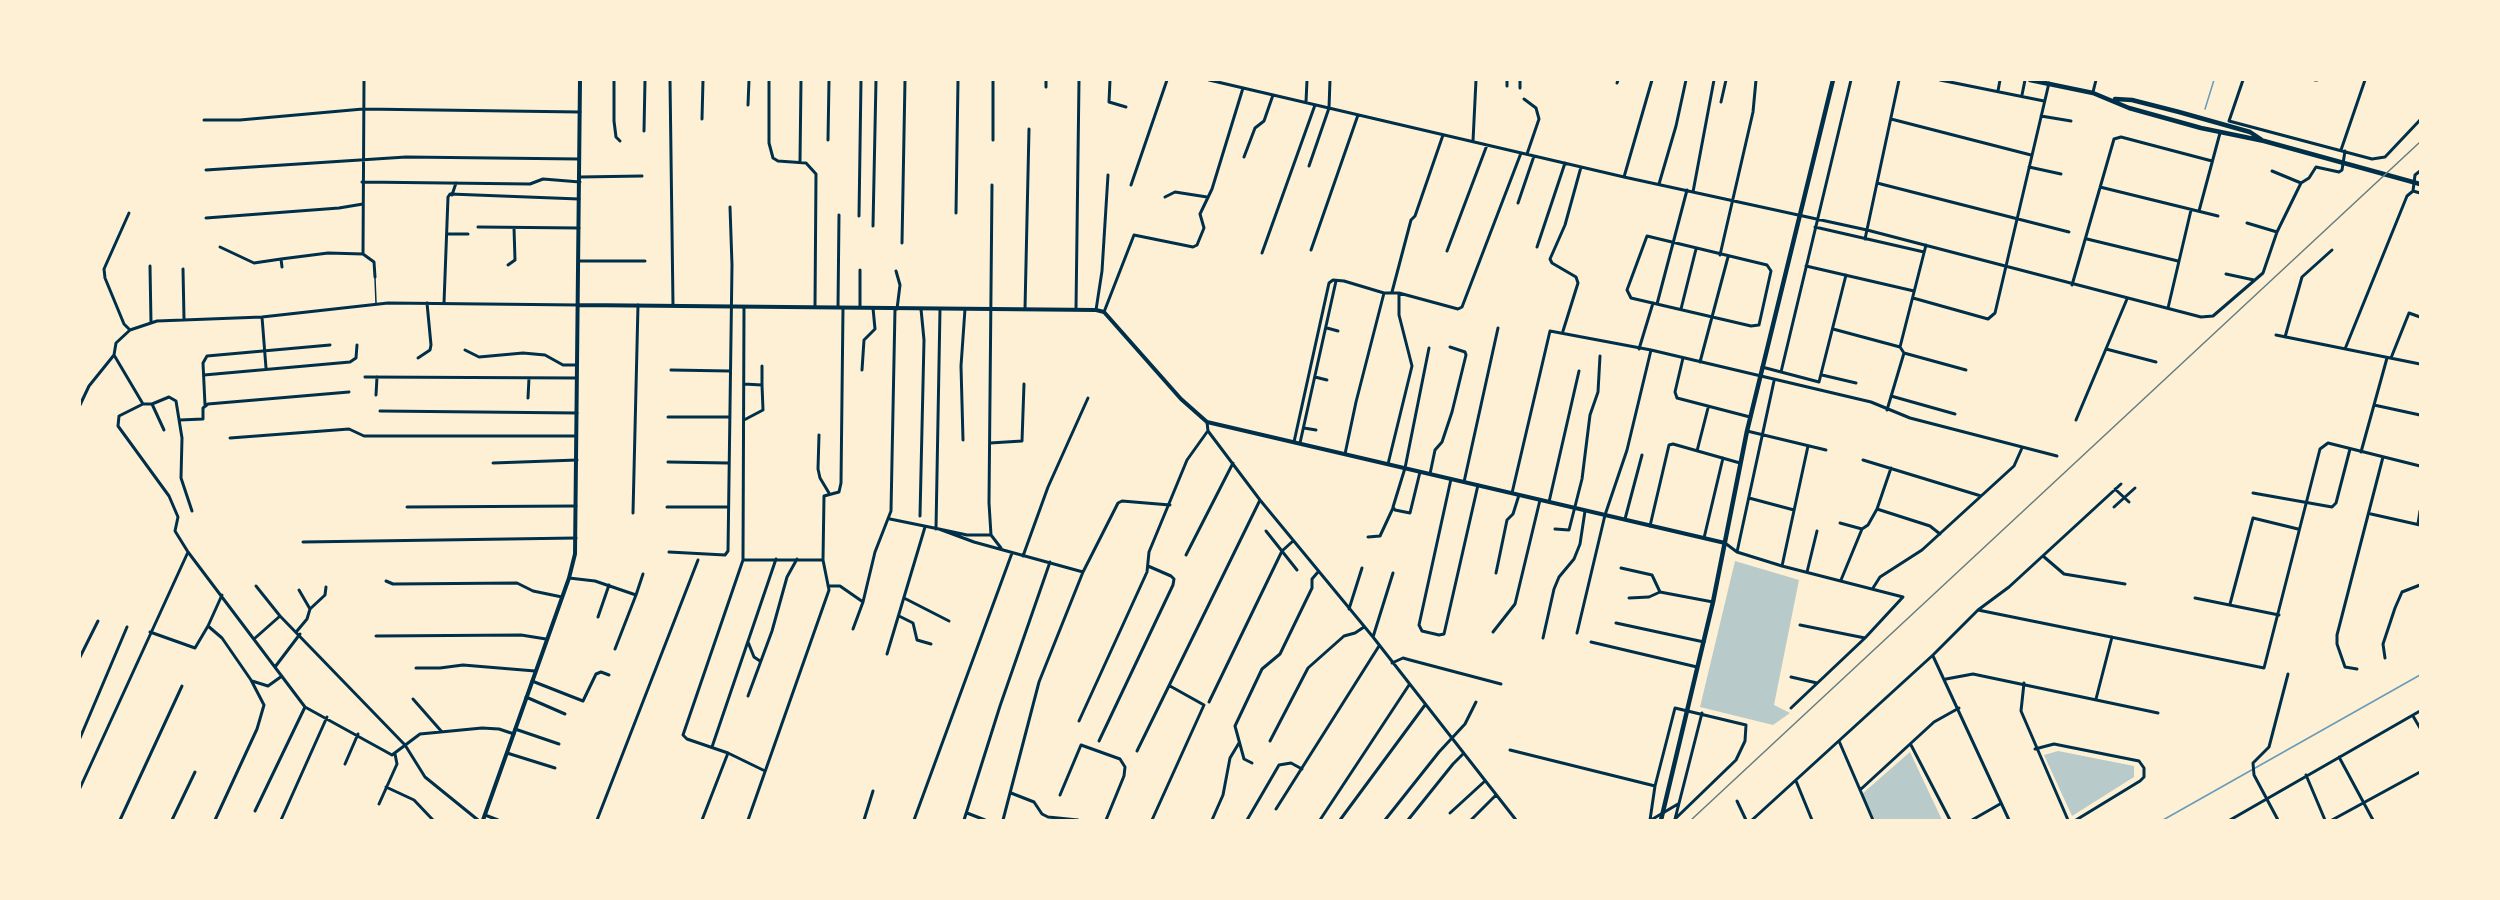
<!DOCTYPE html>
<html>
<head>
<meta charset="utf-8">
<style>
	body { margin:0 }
	#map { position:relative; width:2500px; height:900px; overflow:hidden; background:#fdf0d5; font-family:"Golos Text",sans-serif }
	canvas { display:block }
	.frame { position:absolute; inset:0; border:81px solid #fdf0d5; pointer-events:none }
</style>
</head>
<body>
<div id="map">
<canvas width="2500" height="900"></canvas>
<div class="frame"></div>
</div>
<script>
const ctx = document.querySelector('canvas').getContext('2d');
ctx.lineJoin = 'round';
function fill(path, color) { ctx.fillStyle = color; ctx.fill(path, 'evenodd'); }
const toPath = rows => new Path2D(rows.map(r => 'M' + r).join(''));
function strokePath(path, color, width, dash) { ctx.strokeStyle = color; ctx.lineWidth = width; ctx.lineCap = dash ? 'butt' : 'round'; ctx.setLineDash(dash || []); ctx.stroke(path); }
fill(toPath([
	[1735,561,1799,580,1774,705,1790,713,1773,725,1700,707],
	[2058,751,2134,766,2134,777,2072,816,2044,755],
	[1910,752,1942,820,1875,820,1862,794]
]), '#b9caca');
strokePath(toPath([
	[2205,109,2214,80],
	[2163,820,2420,675]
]), '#669bbc', 1.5);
strokePath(toPath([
	[375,278,376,303]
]), '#003049', 1.5);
strokePath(toPath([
	[364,80,363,254,374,262,375,277],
	[614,80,614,121,616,137,620,141],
	[670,80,673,305],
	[769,80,769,143,773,158,778,161,806,163,816,174,815,306],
	[1110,80,1109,102,1126,107],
	[1209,80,1624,177,1867,230,2201,317,2213,316,2263,273,2277,232,2301,183],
	[1940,80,2044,101],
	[2315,80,2317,80],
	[1617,83,1618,80],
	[1507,86,1507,80],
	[1046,87,1046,80],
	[1520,88,1520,80],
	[1998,91,2000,80],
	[2093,92,2096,80],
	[2022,95,2025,80],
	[1524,99,1536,108,1539,119,1527,154],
	[1306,102,1307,80],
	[1721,102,1726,80],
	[748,105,749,80],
	[2041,116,2071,121],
	[702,119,703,80],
	[1891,119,2031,155],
	[204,120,240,120,363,109,580,112],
	[2229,121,2372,159,2385,157,2420,120],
	[2229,121,2243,80],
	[644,131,645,80],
	[828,140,829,80],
	[993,140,993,80],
	[1473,141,1476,80],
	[2341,150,2365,80],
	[1244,157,1255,128,1264,121,1273,95],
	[800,162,801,80],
	[1309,166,1329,108,1330,80],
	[2029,167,2061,174],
	[206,170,406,157,579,159],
	[2272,171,2301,183],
	[580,177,642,176],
	[1624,177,1652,80],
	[362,182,530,184,543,179,580,182],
	[1877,183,2069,232],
	[2301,183,2309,178,2316,167,2339,172,2342,170,2345,151],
	[1659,184,1676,126,1686,80],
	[992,185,989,503,991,535,1001,548],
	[1131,185,1167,80],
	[2100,187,2218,216],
	[2413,191,2415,175,2420,171],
	[1693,192,1714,80],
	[452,195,456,183],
	[1165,197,1175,192,1207,197],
	[1518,203,1534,156],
	[2199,211,2220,133],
	[129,213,104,269,105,278,124,324,130,330],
	[956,213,958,80],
	[859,216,861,80],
	[206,218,339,208,363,204],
	[2247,223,2277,232],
	[873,226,876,80],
	[478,227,579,228],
	[1815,227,1924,252],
	[448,234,468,234],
	[1647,236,1767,265,1771,271,1759,325,1751,326,1631,298,1627,290,1647,236],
	[1865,239,1899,80],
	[2087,239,2178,261],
	[902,243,905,80],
	[220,247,254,263,281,259],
	[1537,247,1565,163],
	[1311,250,1358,115],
	[1447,251,1487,145],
	[1262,253,1315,105],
	[1720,255,1753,112,1756,80],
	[580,261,645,261],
	[508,265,515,260,514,228],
	[150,266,151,323],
	[1806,266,1914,291],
	[282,267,281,259,328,253,363,254],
	[183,269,184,319],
	[896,271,900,285,897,309],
	[2226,274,2254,280],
	[2072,285,2114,139,2121,137,2212,161],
	[1392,292,1411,220,1415,216,1443,135],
	[1913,298,1988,319,1995,313,2049,83],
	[444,303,448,197,450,194,579,199],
	[1657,304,1687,190],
	[744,307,743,560,683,735,687,739,728,753,765,771],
	[838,307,839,215],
	[860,307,860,270],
	[2168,308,2191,210],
	[1025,309,1029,129],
	[1076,309,1079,80],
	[1681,309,1696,249],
	[1096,310,1102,271,1108,175],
	[1104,312,1134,235,1193,247,1197,245,1204,228,1200,214,1212,189,1243,88],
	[262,317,266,368],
	[1327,328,1338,331],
	[1833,329,1900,347],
	[1563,331,1578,283,1576,277,1552,263,1550,259,1565,225,1581,167],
	[2276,335,2420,364],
	[2285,337,2302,277,2332,250],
	[1900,347,1926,245],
	[1900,347,1904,353,1966,370],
	[1639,349,1653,303],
	[2106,349,2156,362],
	[2345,349,2407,196,2413,191,2420,193],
	[465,350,479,357,523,353,545,355,563,365,577,365],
	[114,355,116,343,130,330,157,321,262,317,388,303,579,305],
	[114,355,143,404,152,404,169,397,176,401,182,438,181,478,192,511],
	[418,358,430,350,431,345,427,303],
	[1683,358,1675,392,1677,398,1750,417],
	[2391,358,2409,313,2420,317],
	[1700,362,1728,257],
	[1762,367,1819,382,1846,275],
	[671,370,729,371],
	[862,370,864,340,875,329,873,308],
	[1781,372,1851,80],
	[204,375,350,362,356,358,357,345],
	[1822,375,1856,383],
	[365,377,577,378],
	[1315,377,1327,380],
	[744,384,762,385,762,366],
	[376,395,377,377],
	[1891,396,1955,414],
	[528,398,529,378],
	[143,404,119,416,118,426,169,496,178,517,175,531,188,552,305,707,392,755,420,734,482,728,499,729,514,734],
	[152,404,164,430],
	[80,405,89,386,114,355],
	[205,405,203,363,207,356,330,345],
	[2374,405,2420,415],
	[1887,410,1904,353],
	[380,411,577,413],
	[668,417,729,417],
	[180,420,203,419,203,408,208,404,349,392],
	[744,420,763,410,762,385],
	[2076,420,2127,299],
	[1207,422,1208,431,1260,500,1373,637,1516,820],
	[1304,428,1316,430],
	[1747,431,1826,450],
	[819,435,818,469,820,478,829,493],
	[230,438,349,429,364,436,576,436],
	[963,440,961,366,965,309],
	[1294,442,1329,283,1333,280,1344,281,1384,293],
	[990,443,1022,441,1024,384],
	[1300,443,1336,281],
	[1697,451,1708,408],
	[2361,452,2387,358],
	[1345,454,1356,402,1384,293,1399,293,1458,309,1462,307,1521,153],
	[1863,460,1981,496],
	[668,462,728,463],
	[493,463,577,460],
	[1388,464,1412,366,1399,315,1399,293],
	[1420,472,1410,513,1395,510,1393,507,1405,468,1429,348],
	[1430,474,1435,450,1442,442,1452,412,1466,355,1465,352,1450,347],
	[1451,479,1419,625,1422,631,1439,635,1444,634,1478,485],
	[1464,482,1498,328],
	[2115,489,2129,502],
	[1512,493,1550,331,1651,350,1871,402,1910,418,2057,456],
	[2253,493,2332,507,2336,503,2350,449],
	[1749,498,1794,510],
	[1549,502,1579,371],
	[407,507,576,506],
	[667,507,728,507],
	[2114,507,2135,488],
	[1877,509,1930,526,1940,534],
	[633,513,638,305],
	[2371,514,2420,525],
	[920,516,924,340,921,309],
	[890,519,939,529,974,542,1083,572],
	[1625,519,1642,455],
	[1840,523,1862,529],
	[2418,524,2420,511],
	[1650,526,1669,445,1673,444,1740,463],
	[936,529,940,309],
	[939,529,967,535,991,535],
	[1555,529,1569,530,1582,479,1590,415,1598,392,1600,356],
	[1266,531,1297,570],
	[1368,537,1380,536,1393,508],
	[1704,538,1723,458],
	[303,542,576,538],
	[1725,543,1737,552,1782,566,1903,597,1865,638,1791,708],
	[669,552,725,555,728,551,732,265,730,207],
	[1737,552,1774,381],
	[1186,555,1233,463],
	[1023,556,1048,487,1088,398],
	[2043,556,2064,574,2125,584],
	[743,560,823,560],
	[1782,566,1808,446],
	[1621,568,1652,575,1660,592],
	[1807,572,1817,531],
	[1496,573,1507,520,1513,514,1519,495],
	[569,578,595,581,636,595,615,649],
	[1841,580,1862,529,1868,525,1877,509,1891,468],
	[386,581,393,584,517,583,533,591,562,597],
	[256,586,280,616],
	[828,586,840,586,863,602],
	[1873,588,1880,577,1922,550,2014,466,2022,448],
	[636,595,643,574],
	[904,598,949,621],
	[1629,598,1649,597,1660,592,1713,602],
	[2195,598,2279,615],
	[2230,604,2253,518,2298,529],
	[310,609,325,595,326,587],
	[1349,609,1362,568],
	[1978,610,2264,668,2320,449,2328,443,2420,466],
	[899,616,913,623,917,640,931,644],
	[598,617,609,585],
	[1616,623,1704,642],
	[1800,625,1865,638],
	[208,626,222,595],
	[853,629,863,602,875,552,891,511,895,309],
	[297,631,307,619,310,609,299,590],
	[150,632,195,648,208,626,222,638,251,680,264,705,257,729,215,820],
	[1493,632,1515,604,1540,500],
	[1577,633,1605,515,1627,450,1651,350],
	[376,636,521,635,546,639],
	[1373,637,1393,573],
	[1543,638,1554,589,1559,577,1574,559,1580,544,1585,511],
	[254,639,280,616,405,745,425,777,478,820],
	[748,642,754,657,760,661],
	[1591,642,1697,667],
	[887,654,925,527],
	[1933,656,2009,820],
	[80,657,98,621],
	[2385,658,2383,644,2395,608,2402,592,2420,585],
	[1392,663,1403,658,1410,660,1501,684],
	[275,667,300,634],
	[416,668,440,668,463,665,535,671],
	[2357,669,2345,667,2337,644,2337,635,2383,457],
	[1791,677,1817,683],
	[1946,679,1973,674,2158,713],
	[252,681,268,686,282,676],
	[532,681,583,701,596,674,601,672,609,675],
	[2024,683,2021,711,2068,820],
	[748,696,772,631,787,577,797,559],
	[526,697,565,714],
	[413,699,442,732],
	[2096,699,2112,637],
	[1209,702,1282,551,1293,541],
	[2413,716,2420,728],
	[1079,721,1147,572,1149,552,1187,460,1207,432],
	[515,729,559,744],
	[80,738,127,627],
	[1099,741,1173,585,1174,579,1171,576,1148,566],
	[1270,741,1308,668,1344,636,1355,633,1364,627],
	[1839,741,1873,820],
	[1911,745,1950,820],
	[712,747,776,559],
	[2035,749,2054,744,2139,761,2144,768,2144,777,2140,781,2076,820],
	[1510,750,1655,786],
	[1137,751,1260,500],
	[507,753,555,768],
	[2339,757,2373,820],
	[1252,763,1244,759,1235,726,1262,669,1280,654,1312,588,1312,579,1318,572],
	[345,764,358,734],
	[2306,775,2325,820],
	[1796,781,1812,820],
	[386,787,414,800,433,820],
	[80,788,188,552],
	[1860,790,1934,722,1959,708],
	[1011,793,1034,802,1042,814,1048,817,1078,820],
	[1060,795,1081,745,1120,759,1125,767,1124,776,1106,820],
	[1737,801,1746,820],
	[379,804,397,764,395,754],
	[1276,809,1379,646],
	[255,811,305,707],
	[967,813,985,820],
	[1450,813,1485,781],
	[485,815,498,820],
	[1675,819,1702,713],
	[120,820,182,686],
	[172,820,195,772],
	[281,820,327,717],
	[597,820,698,560],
	[702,820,728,753],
	[748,820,829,590,823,560,824,496,839,492,841,483,843,308],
	[864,820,873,791],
	[914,820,1012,553],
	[964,820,1000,706,1050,562],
	[1003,820,1039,682,1083,572,1118,503,1122,501,1170,505],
	[1152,820,1204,705,1170,686],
	[1212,820,1223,795,1230,758,1239,743],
	[1247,820,1279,765,1291,763,1302,769],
	[1320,820,1409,685],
	[1340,820,1425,705],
	[1385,820,1439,752,1465,724,1476,702],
	[1408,820,1453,764,1463,754],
	[1471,820,1496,795],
	[1650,820,1655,786,1675,708,1746,725,1745,741,1736,760,1675,819],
	[1651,820,1678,804],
	[1752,820,1933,655,1978,610,2009,587,2121,484],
	[1972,820,2000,804],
	[2230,820,2420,711],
	[2278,820,2254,775,2253,763,2269,747,2288,674],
	[2332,820,2420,772]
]), '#003049', 3);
strokePath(toPath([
	[579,305,1096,310,1104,312,1181,399,1207,422,1725,543],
	[483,820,569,578,575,554,580,80]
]), '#003049', 4);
strokePath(toPath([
	[2030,80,2093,93,2129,108,2201,128,2264,141,2420,184],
	[2115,99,2132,100,2179,112,2250,132,2262,140]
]), '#003049', 4.5);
strokePath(toPath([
	[1661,820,1713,602,1747,431,1833,80]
]), '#003049', 4.5);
strokePath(toPath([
	[1691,820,2420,142]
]), '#657d81', 1.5);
</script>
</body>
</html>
